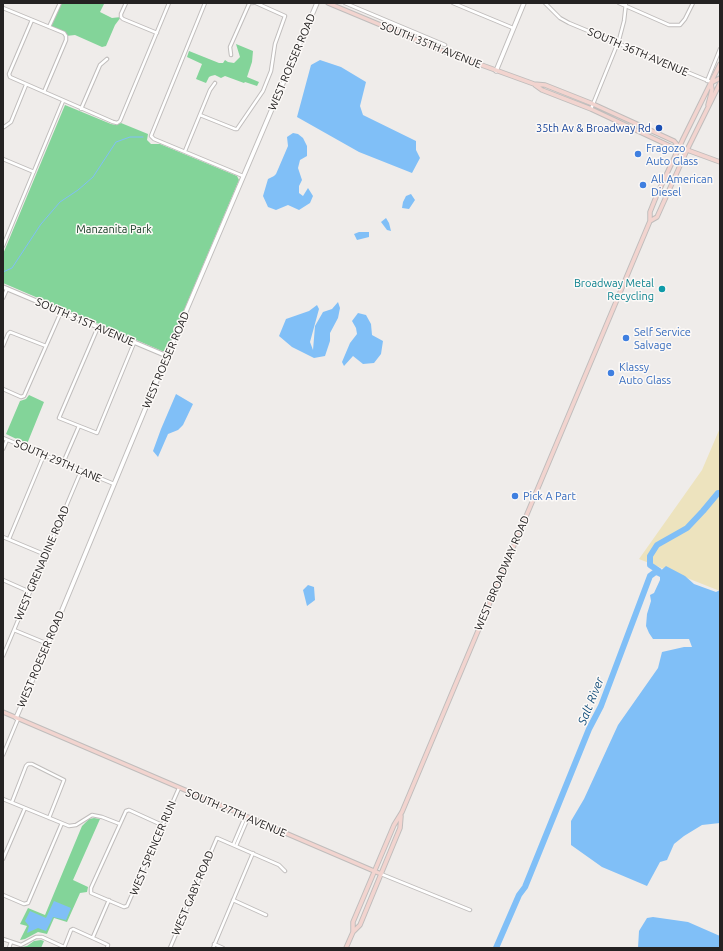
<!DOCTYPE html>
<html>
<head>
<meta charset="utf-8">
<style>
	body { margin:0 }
	#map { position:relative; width:723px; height:951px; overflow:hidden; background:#efecea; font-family:Ubuntu,sans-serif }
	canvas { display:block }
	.frame { position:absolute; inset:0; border:4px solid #242222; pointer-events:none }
</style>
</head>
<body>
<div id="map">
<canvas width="723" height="951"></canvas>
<div class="frame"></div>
</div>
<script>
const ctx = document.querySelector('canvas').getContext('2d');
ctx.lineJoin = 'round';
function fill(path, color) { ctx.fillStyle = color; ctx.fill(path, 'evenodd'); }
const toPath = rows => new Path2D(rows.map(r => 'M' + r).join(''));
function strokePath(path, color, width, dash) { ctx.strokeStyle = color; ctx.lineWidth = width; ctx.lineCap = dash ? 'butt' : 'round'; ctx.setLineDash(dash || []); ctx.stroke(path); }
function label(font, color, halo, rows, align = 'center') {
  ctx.font = font + ' Ubuntu,sans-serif'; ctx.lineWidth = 3; ctx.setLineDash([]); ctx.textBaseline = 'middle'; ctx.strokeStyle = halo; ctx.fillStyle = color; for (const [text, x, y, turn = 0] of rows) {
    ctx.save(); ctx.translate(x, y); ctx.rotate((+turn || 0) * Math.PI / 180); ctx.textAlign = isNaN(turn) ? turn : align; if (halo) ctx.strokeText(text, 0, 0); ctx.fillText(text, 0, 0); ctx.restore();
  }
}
fill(toPath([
	[60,3,100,3,104,4,100,12,112,18,121,17,115,25,106,46,102,47,75,35,66,36,64,33,49,27],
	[236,44,253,51,252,62,247,77,259,82,257,86,245,82,244,83,225,76,221,78,215,75,211,76,209,77,206,83,196,79,202,64,187,57,189,51,219,63,223,63,225,60,228,62,234,63,240,57],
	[65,105,111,124,116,125,121,123,148,134,147,140,151,144,160,144,237,176,239,180,168,348,166,351,162,351,3,283,3,254],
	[29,395,44,402,27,444,6,434,20,401,26,399],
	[94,818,100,819,73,880,88,887,87,892,80,893,67,922,54,918,47,934,38,932,25,939,20,940,27,926,20,924,28,908,45,915,82,826,89,819],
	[41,940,44,941,41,948,18,948,27,946,34,941]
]), '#83d499');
fill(toPath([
	[720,428,720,591,639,559,702,470]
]), '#ede3be');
fill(toPath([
	[320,60,341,67,366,82,360,106,363,115,416,141,416,150,420,158,412,173,359,152,297,117,311,65],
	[293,133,298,134,303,138,307,146,307,156,300,160,298,168,302,180,299,186,299,193,303,196,308,188,313,196,310,203,299,210,288,205,276,210,268,207,263,196,268,179,274,176,276,174,288,146,287,137],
	[411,194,415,200,409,209,402,208,403,202,406,196],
	[386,218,389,223,391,231,387,230,381,222],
	[359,232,369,232,369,237,357,240,354,234],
	[338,302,340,308,338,318,330,333,330,341,325,356,314,358,292,347,279,336,286,319,309,311,317,305,319,309,310,342,313,350,315,326,323,312,332,309],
	[358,313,366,315,371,324,372,335,383,341,381,354,374,363,363,364,353,356,344,366,342,362,350,343,357,334,356,328,352,321],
	[176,394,193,404,183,425,178,430,168,434,158,457,153,451,161,429],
	[666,566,685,576,694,584,716,592,720,590,720,823,702,825,684,836,674,844,667,860,660,862,647,886,602,867,571,845,571,821,584,799,618,725,658,668,662,652,684,647,692,647,689,639,653,639,649,633,646,626,647,614,651,601,650,595,654,593,660,580,660,577,656,575],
	[308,585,314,587,315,600,307,606,303,590],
	[54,901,71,908,66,920,53,917,46,931,38,928,27,933,29,926,25,921,30,911,46,918],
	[653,917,688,922,720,936,720,948,638,948,639,931,647,918]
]), '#80bff7');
strokePath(toPath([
	[3,272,12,268,41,224,60,202,78,190,93,177,116,142,130,137,143,137]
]), '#80bff7', 1);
strokePath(toPath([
	[496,948,519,895,525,887,589,729,601,706,650,576,654,573,659,571,650,565,650,556,657,545,687,528,703,511,718,493,720,493]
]), '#80bff7', 6);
const minor = toPath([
	[126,3,121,14,121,17,123,19,157,33],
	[205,3,151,136,154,139,243,176],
	[248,3,253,3],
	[345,3,445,45],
	[453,3,513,28],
	[545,3,560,18,569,23,711,82],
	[619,3,669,25,680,25,685,19,693,3],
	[3,8,64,33,66,36,66,40,44,92],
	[32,20,9,74,10,77,113,122,117,123,120,121,169,3],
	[49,27,60,3],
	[231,55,230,47,249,4],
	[707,81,720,49],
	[81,109,100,65,107,59],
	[591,109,619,40,624,21,626,3],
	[200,115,235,129,237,129,263,91,271,71,275,44,285,16,256,3],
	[4,127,11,122,26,85],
	[185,151,210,90,215,83],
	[3,159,34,172],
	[3,246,63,101],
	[3,298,7,289],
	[98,327,59,418,97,433,134,343],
	[3,346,8,334,10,332,46,346],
	[3,389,21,397,24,396,61,312],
	[3,438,114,484],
	[3,449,7,440],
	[63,463,79,426],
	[3,537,46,555],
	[9,539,44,455],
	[3,580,30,592],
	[14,630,48,644],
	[3,656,81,471],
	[3,755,18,719],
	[3,799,69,826,76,825,92,815,102,817,120,824],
	[12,802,26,766,28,764,32,764,64,780,49,818],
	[162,825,129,810,126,811,91,888,91,893,124,907,127,906,179,788],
	[233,845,245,817],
	[236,846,248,818],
	[3,859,25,808],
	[381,874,470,910],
	[3,895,24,904,28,903,62,823],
	[233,900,266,915],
	[93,937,109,900],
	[3,939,21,945,36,937,42,937,64,947],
	[214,944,223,948],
	[9,948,11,942],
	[64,948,71,930,73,929,106,944,108,945,107,948],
	[170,948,217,838,279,865,285,871],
	[213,948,253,853]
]);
const tertiary = toPath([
	[496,71,524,3],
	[3,287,167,356],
	[16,718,48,644,170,349,317,3]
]);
const secondary = toPath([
	[328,3,443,51,534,84,545,85,593,104,674,141,679,147],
	[535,85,542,90,591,109,672,147,679,147,720,162],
	[708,105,712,90,711,83,720,78],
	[650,221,657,217,687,150,720,83],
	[3,712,381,874],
	[353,932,360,925,381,874,400,828,401,816],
	[346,948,353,932,353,922,394,825,402,812,650,221,650,212,656,197,683,139,720,64]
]);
strokePath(minor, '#c0bdbc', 4.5);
strokePath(tertiary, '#c0bdbc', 5.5);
strokePath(secondary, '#c0bdbc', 5.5);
strokePath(minor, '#fff', 2.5);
strokePath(tertiary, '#fff', 3.5);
strokePath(secondary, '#f2d4cf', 3.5);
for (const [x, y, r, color] of [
	[659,128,4,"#1a4fb4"],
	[638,154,4,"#3f7fe0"],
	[643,185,4,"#3f7fe0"],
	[662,289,4,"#0f9aa8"],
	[626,338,4,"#3f7fe0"],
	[611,373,4,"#3f7fe0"],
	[515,496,4,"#3f7fe0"]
]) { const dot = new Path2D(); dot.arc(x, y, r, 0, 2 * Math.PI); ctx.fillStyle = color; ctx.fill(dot); strokePath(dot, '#fcf9f7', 1.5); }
label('11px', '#242222', '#fcf9f7', [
	["SOUTH 35TH AVENUE",431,45,22],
	["SOUTH 36TH AVENUE",638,52,23],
	["WEST ROESER ROAD",292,62,-67],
	["SOUTH 31ST AVENUE",85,322,23],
	["WEST ROESER ROAD",166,360,-67],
	["SOUTH 29TH LANE",58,461,23],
	["WEST GRENADINE ROAD",42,563,-67],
	["WEST BROADWAY ROAD",502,573,-67],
	["WEST ROESER ROAD",41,659,-67],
	["SOUTH 27TH AVENUE",236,813,23],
	["WEST SPENCER RUN",153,848,-67],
	["WEST GABY ROAD",193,893,-67]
]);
label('11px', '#164399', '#fcf9f7', [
	["35th Av & Broadway Rd",651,128]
], 'right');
label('11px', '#366cbe', '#fcf9f7', [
	["Fragozo",646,148],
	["Auto Glass",646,161],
	["All American",651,179],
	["Diesel",651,192],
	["Self Service",634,332],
	["Salvage",634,345],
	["Klassy",619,367],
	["Auto Glass",619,380],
	["Pick A Part",523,496]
], 'left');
label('11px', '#10371e', '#fcf9f7', [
	["Manzanita Park",114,229]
]);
label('11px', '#0d838f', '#fcf9f7', [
	["Broadway Metal",654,283],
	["Recycling",654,296]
], 'right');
label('italic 12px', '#114d7a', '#fcf9f7', [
	["Salt River",591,701,-68]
]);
</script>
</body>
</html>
